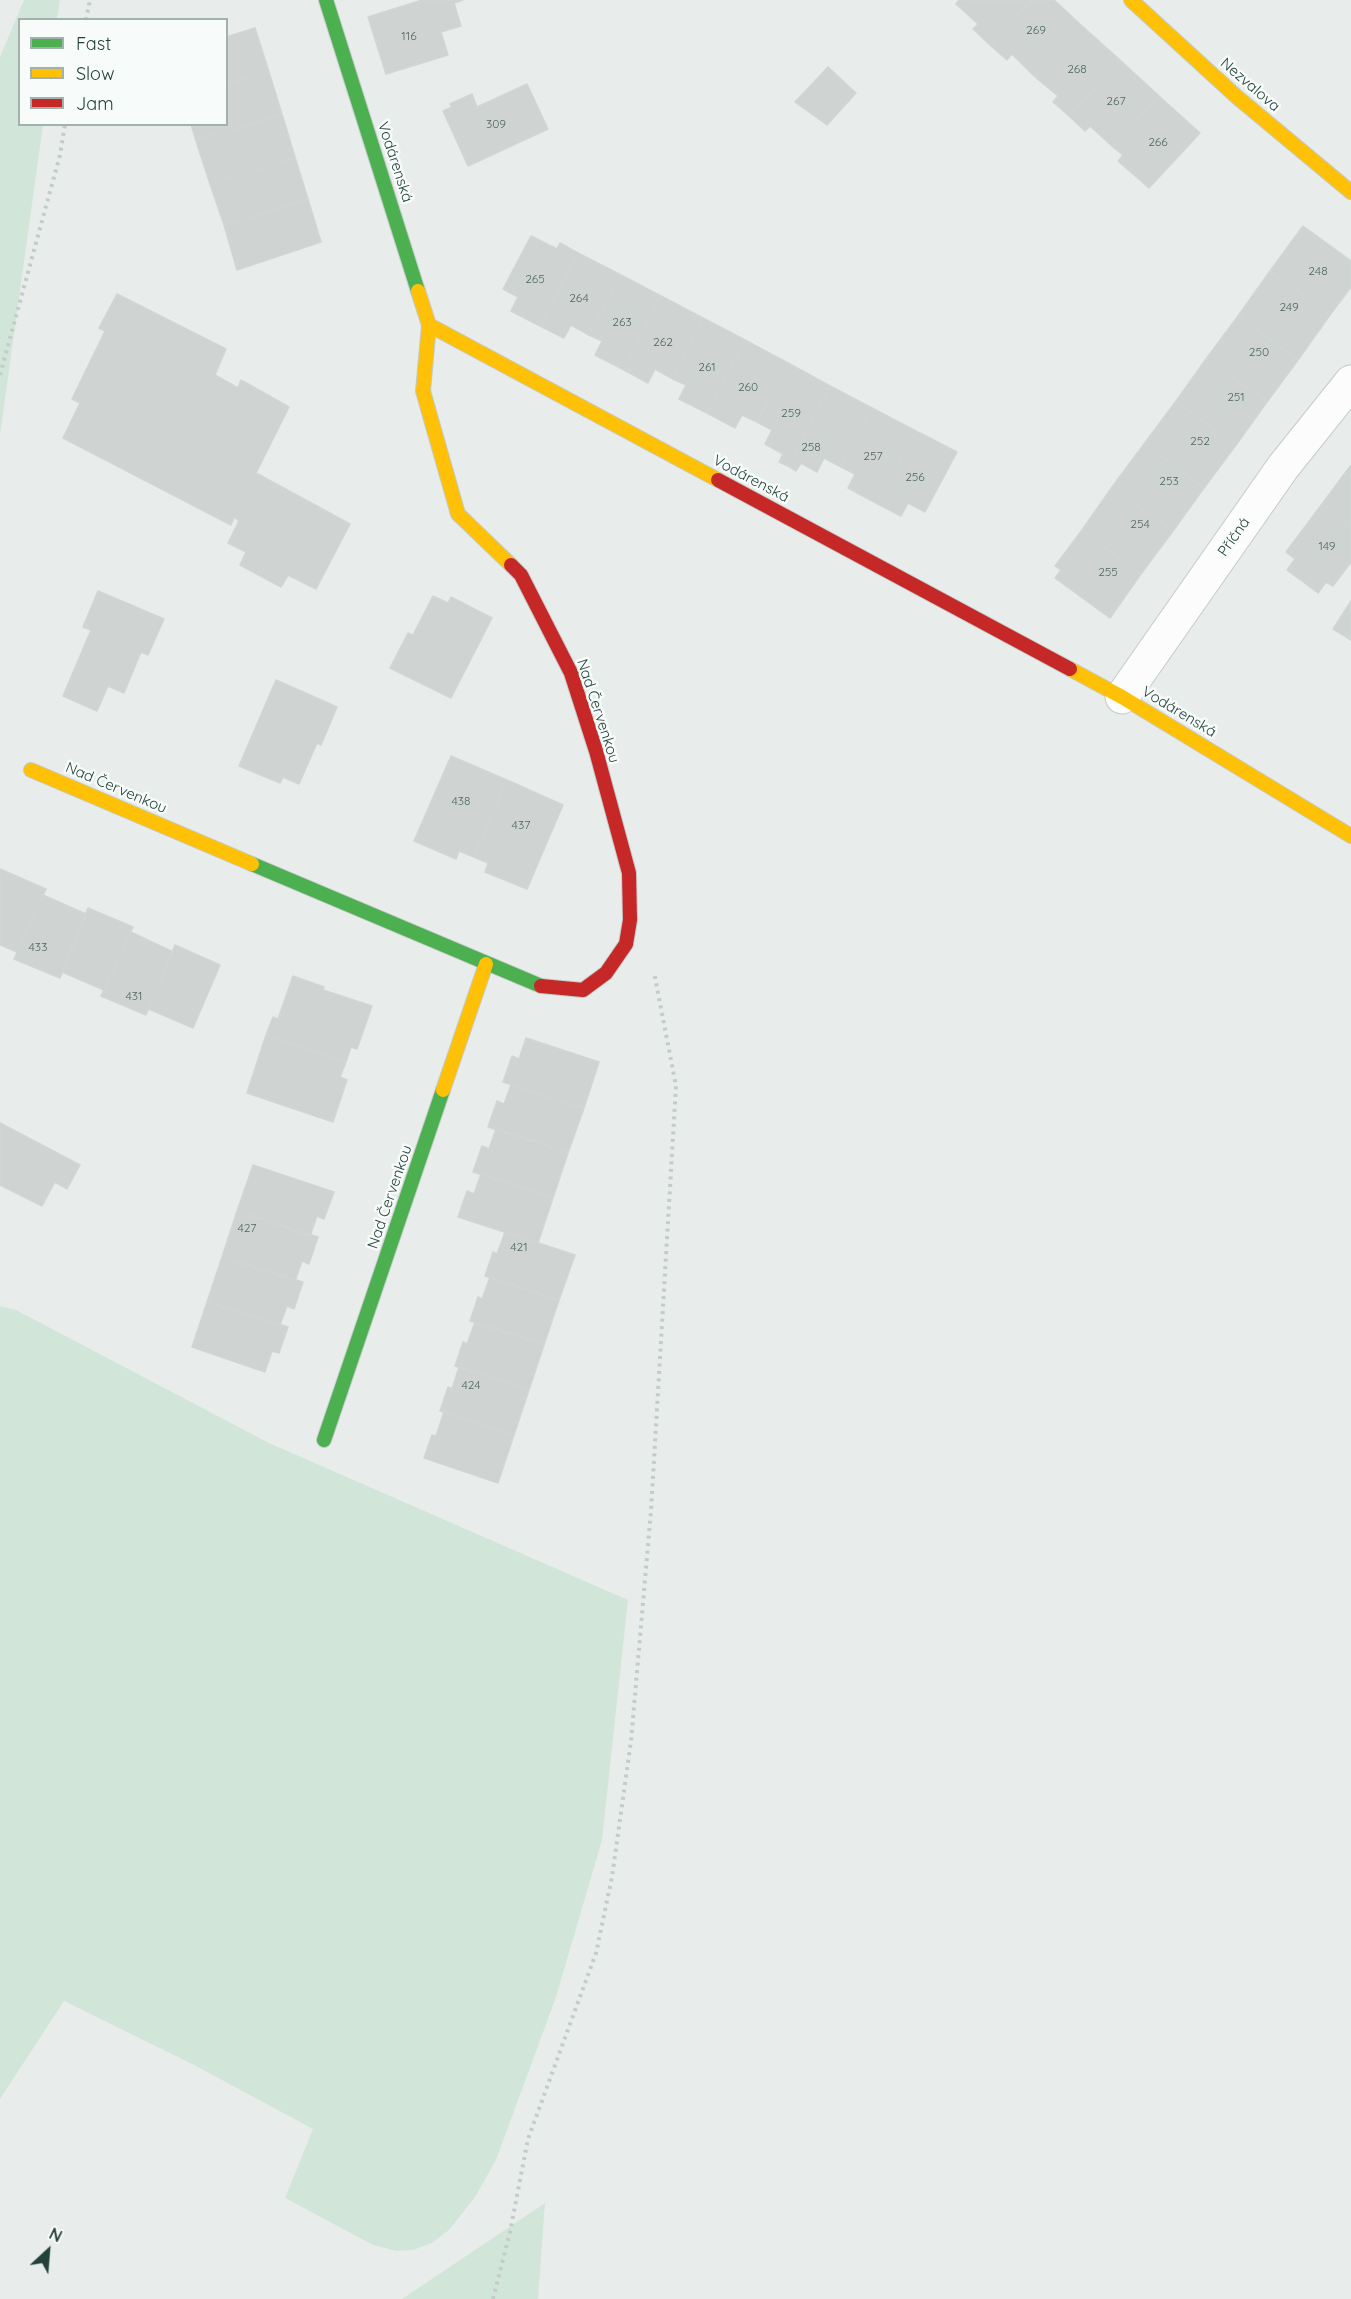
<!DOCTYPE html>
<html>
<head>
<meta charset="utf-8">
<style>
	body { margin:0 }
	#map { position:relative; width:1351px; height:2299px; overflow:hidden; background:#e8edeb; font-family:Quicksand,sans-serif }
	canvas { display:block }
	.legend { position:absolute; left:18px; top:18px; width:210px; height:108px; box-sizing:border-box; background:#f7fbf9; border:2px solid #a3b1ad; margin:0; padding:8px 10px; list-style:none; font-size:18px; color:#24423a }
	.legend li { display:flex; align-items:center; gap:12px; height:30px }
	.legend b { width:30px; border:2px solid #a3b1ad }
	.north { position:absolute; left:18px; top:2221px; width:60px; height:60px; -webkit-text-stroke:4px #f7fbf9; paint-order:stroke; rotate:26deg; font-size:16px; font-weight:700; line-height:24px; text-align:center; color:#24423a }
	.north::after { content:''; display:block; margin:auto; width:21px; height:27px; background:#24423a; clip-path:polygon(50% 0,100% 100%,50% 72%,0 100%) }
</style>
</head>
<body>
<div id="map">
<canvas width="1351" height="2299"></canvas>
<ul class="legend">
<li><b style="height:8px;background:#4caf50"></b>Fast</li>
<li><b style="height:8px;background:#ffc107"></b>Slow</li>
<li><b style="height:8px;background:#c62828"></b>Jam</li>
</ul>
<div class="north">N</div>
</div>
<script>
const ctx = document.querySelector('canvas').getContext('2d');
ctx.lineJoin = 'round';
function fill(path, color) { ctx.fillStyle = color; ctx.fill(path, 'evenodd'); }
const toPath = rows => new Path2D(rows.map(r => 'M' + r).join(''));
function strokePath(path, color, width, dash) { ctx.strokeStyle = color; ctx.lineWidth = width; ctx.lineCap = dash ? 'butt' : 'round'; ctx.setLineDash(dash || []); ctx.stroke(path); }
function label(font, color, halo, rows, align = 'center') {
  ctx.font = font + ' Quicksand,sans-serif'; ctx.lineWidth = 5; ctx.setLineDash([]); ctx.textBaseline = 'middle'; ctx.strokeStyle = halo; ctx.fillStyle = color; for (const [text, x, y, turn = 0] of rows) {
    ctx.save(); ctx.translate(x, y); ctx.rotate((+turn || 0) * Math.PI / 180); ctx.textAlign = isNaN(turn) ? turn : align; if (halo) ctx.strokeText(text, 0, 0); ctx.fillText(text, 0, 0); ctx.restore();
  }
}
fill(toPath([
	[24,0,60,0,57,19,20,20,20,124,43,125,0,435,0,57],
	[0,1306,16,1310,269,1443,628,1600,602,1840,556,1997,496,2160,475,2197,449,2230,432,2243,413,2250,396,2251,373,2245,285,2198,313,2129,196,2066,64,2001,0,2099],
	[545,2203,538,2299,402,2299]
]), '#d1e6d8');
const building = toPath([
	[422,0,463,0,454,3,461,26,441,32,448,55,386,74,368,17,422,0],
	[959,0,1032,0,990,45,973,29,978,24,956,4,959,0],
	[1032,0,1054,0,1081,25,1034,76,1012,54,1007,60,990,45,1032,0],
	[1081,25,1120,60,1069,116,1053,102,1058,96,1034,76,1081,25],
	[255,28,269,72,226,85,226,37,255,28],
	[1120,60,1159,96,1113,147,1090,126,1085,131,1069,116,1120,60],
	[828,67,856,93,827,125,795,102,828,67],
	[269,72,282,114,196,141,191,124,226,124,226,85,269,72],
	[527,84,548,129,468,166,443,111,452,107,450,104,472,94,477,107,527,84],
	[1159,96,1200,133,1149,188,1118,161,1123,155,1113,147,1159,96],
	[282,114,295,157,210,184,196,141,282,114],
	[295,157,308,199,224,225,210,184,295,157],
	[308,199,321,242,237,270,224,225,308,199],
	[1303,226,1351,261,1351,287,1330,315,1270,271,1303,226],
	[531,236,557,249,560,243,578,253,540,326,511,311,518,297,503,289,531,236],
	[578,253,621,275,589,335,571,325,564,338,540,326,578,253],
	[1270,271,1330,315,1298,360,1238,316,1270,271],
	[621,275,661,296,624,370,595,355,602,341,589,335,621,275],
	[117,294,226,349,215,375,238,388,241,380,289,407,256,473,350,524,316,589,288,575,281,587,240,565,246,552,228,543,239,521,234,517,231,525,63,438,80,403,72,399,105,331,99,328,117,294],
	[661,296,703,318,673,379,655,369,648,383,624,370,661,296],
	[1238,316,1298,360,1267,402,1206,359,1238,316],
	[703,318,745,340,707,413,679,399,686,385,673,379,703,318],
	[745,340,788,363,757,422,742,415,735,428,707,413,745,340],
	[1206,359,1267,402,1236,445,1176,401,1206,359],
	[788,363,830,386,788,466,779,462,783,454,765,444,772,430,757,422,788,363],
	[830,386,872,408,841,467,824,458,817,472,801,463,796,471,788,466,830,386],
	[1176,401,1236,445,1204,488,1144,444,1176,401],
	[872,408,916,431,876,503,848,488,855,474,841,467,872,408],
	[916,431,957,452,925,512,908,503,901,516,876,503,916,431],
	[1144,444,1204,488,1173,531,1112,487,1144,444],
	[1351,465,1351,525,1322,504,1351,465],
	[1112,487,1173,531,1141,574,1082,530,1112,487],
	[1322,504,1351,525,1351,562,1333,586,1326,582,1318,593,1287,570,1295,559,1286,552,1322,504],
	[1082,530,1141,574,1110,618,1055,578,1061,570,1055,566,1082,530],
	[98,591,164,619,148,655,141,652,124,693,108,686,97,711,63,696,91,630,83,627,98,591],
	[433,596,448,603,451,597,492,618,451,698,390,668,408,633,413,635,433,596],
	[1351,601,1351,640,1333,629,1351,601],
	[276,680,337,707,321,745,317,743,299,784,283,777,280,783,239,766,276,680],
	[451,756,507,780,474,857,459,851,456,859,414,841,451,756],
	[507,780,563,805,527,889,485,872,488,863,474,857,507,780],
	[0,869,46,889,17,952,0,945,0,869],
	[43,895,86,914,60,978,14,959,43,895],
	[88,908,133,927,104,990,62,972,88,908],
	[131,932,173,952,146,1015,101,996,131,932],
	[175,945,220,965,193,1028,149,1009,175,945],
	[293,976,324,987,323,990,372,1006,357,1049,351,1047,346,1062,266,1035,273,1017,278,1019,293,976],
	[266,1035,346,1062,340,1077,347,1080,333,1122,247,1093,266,1035],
	[526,1038,599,1062,584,1108,503,1082,512,1056,519,1059,526,1038],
	[511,1085,584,1108,568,1153,488,1127,497,1101,504,1104,511,1085],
	[0,1123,80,1165,67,1189,55,1182,42,1206,0,1185,0,1123],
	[496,1129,568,1153,553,1198,473,1172,482,1146,489,1149,496,1129],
	[253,1165,334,1192,324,1219,317,1216,310,1236,237,1211,253,1165],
	[481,1174,553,1198,538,1243,458,1217,467,1191,474,1194,481,1174],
	[237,1211,318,1237,309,1264,302,1261,295,1281,222,1257,237,1211],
	[505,1232,575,1255,559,1300,485,1276,493,1252,497,1254,505,1232],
	[222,1257,303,1282,294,1309,287,1306,280,1325,207,1302,222,1257],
	[490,1277,559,1300,544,1345,470,1321,478,1297,482,1299,490,1277],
	[207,1302,288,1327,279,1353,272,1351,265,1372,192,1347,207,1302],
	[475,1322,544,1345,529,1390,455,1366,463,1342,467,1344,475,1322],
	[459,1367,529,1390,514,1435,440,1411,448,1387,452,1389,459,1367],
	[444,1412,514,1435,498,1483,424,1458,432,1435,436,1436,444,1412]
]);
fill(building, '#cfd4d2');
strokePath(building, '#d1d6d4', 1.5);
const street = toPath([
	[1122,697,1283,467,1351,382]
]);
const fast = toPath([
	[326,0,418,291],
	[252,864,541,986],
	[324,1440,443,1090]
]);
const slow = toPath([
	[1131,0,1237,97,1351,192],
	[418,291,429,325,423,391,458,514,511,565],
	[429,325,718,480],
	[1070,669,1122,697,1351,836],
	[31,770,252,864],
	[443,1090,486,964]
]);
const jam = toPath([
	[718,480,1070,669],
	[511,565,521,575,571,673,596,751,629,873,630,920,626,944,606,973,583,990,541,986]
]);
strokePath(street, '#c5cac8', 35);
strokePath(fast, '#c3cbc8', 16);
strokePath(slow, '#c3cbc8', 16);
strokePath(jam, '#c3cbc8', 16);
strokePath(toPath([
	[86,20,90,0],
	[0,375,60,155,65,124],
	[493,2299,510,2232,528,2139,596,1953,612,1877,631,1741,651,1511,676,1086,654,972]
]), '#c3ccca', 4, [3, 4.5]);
strokePath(street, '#fcfcfc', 33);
strokePath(fast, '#4caf50', 14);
strokePath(slow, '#ffc107', 14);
strokePath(jam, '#c62828', 14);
label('12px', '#506761', null, [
	["269",1036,30],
	["116",409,36],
	["268",1077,69],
	["267",1116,101],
	["309",496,124],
	["266",1158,142],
	["248",1318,271],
	["265",535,279],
	["264",579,298],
	["249",1289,307],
	["263",622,322],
	["262",663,342],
	["250",1259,352],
	["261",707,367],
	["260",748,387],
	["251",1236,397],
	["259",791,413],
	["252",1200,441],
	["258",811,447],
	["257",873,456],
	["256",915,477],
	["253",1169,481],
	["254",1140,524],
	["149",1327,546],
	["255",1108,572],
	["438",461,801],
	["437",521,825],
	["433",38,947],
	["431",134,996],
	["427",247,1228],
	["421",519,1247],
	["424",471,1385]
]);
label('15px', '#24423a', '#f7fbf9', [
	["Nezvalova",1250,85,41],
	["Vodárenská",395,162,72],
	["Vodárenská",751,479,28],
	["Příčná",1234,537,-55],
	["Nad Červenkou",598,711,72],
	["Vodárenská",1179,712,31],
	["Nad Červenkou",116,788,23],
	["Nad Červenkou",390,1197,-71]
]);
</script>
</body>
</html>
